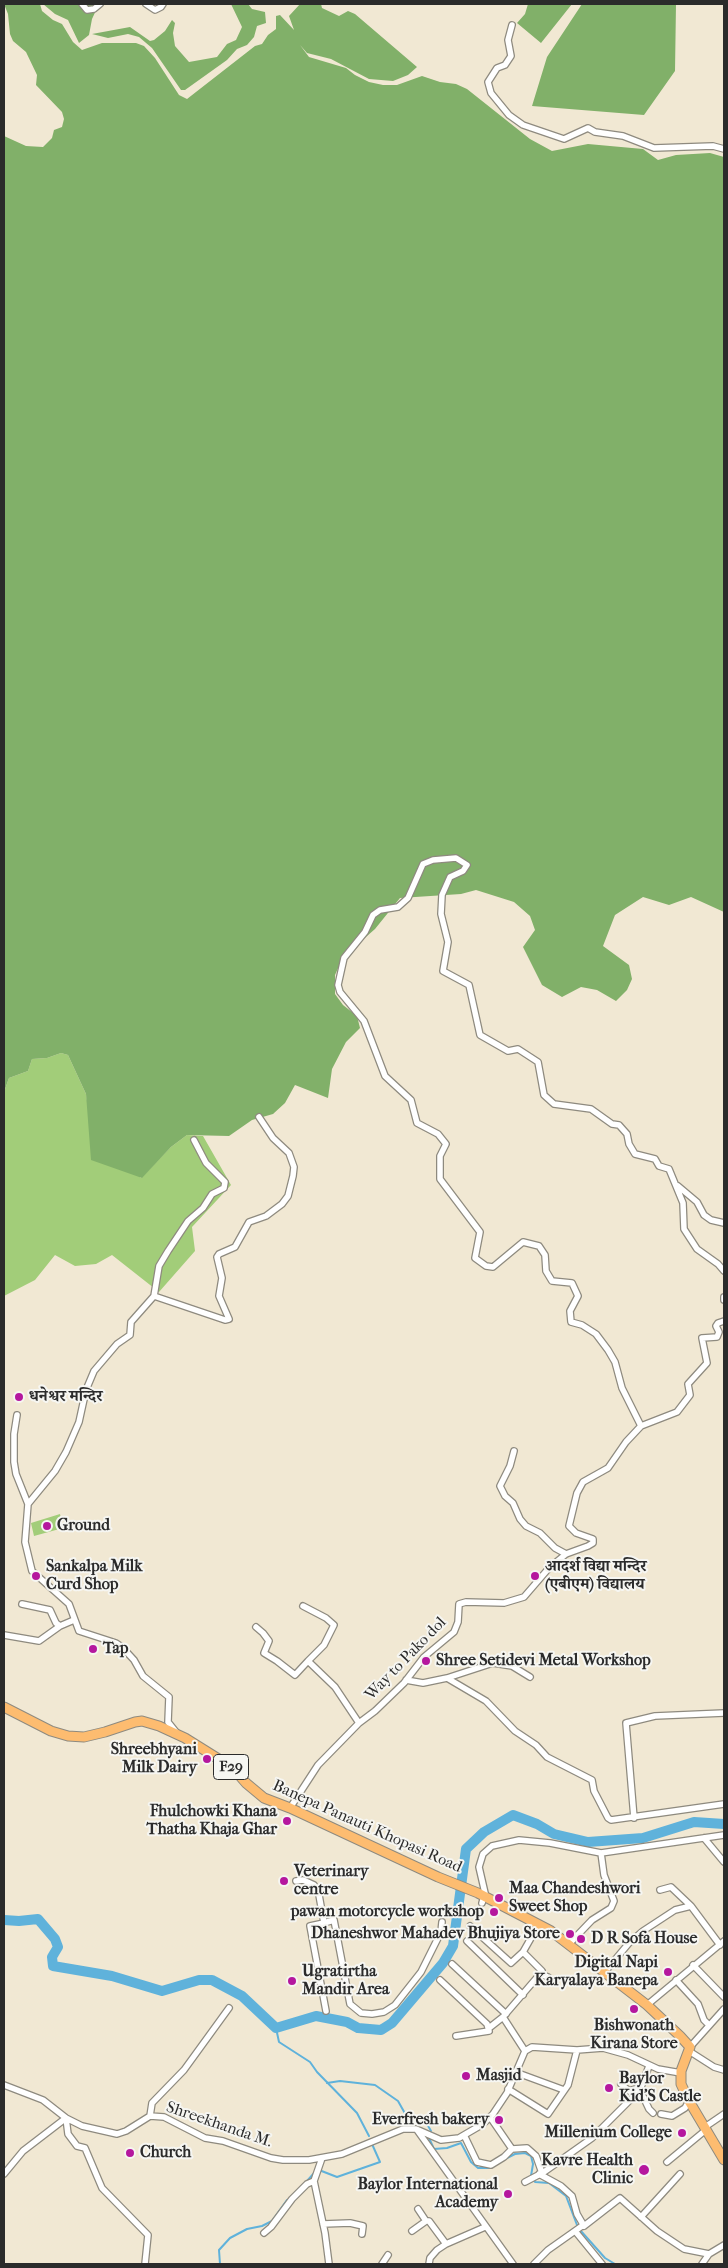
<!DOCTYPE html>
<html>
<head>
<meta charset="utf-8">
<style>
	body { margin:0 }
	#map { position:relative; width:728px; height:2268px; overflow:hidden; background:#f1e8d3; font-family:"IM FELL French Canon",serif }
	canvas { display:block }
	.frame { position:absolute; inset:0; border:5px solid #2b2b2b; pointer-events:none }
</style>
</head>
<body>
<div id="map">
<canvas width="728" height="2268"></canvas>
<div class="frame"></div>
</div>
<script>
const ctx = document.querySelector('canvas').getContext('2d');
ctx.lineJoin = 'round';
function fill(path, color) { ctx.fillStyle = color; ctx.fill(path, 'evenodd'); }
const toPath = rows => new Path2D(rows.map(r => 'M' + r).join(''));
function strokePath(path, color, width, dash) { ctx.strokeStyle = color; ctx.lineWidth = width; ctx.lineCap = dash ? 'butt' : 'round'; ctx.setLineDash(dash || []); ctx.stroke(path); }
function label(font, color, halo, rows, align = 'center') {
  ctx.font = font + ' "IM FELL French Canon","Noto Serif Devanagari",serif'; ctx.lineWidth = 4; ctx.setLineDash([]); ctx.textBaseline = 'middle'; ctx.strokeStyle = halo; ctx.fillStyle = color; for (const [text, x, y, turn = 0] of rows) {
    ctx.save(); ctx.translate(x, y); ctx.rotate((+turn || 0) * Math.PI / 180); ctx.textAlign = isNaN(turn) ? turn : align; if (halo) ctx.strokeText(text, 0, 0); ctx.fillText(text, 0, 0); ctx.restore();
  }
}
fill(toPath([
	[61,1053,68,1055,86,1094,89,1114,141,1178,171,1147,187,1135,203,1136,231,1185,192,1227,195,1251,159,1292,112,1255,96,1264,75,1266,55,1255,35,1280,4,1296,4,1092,9,1078,28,1071,32,1059,47,1058],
	[60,1514,63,1528,34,1536,31,1523]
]), '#a2cd79');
fill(toPath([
	[4,4,40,4,42,11,53,20,62,24,73,42,82,50,102,43,136,43,144,46,155,58,179,95,187,99,255,46,262,44,268,35,276,29,276,16,280,15,294,30,289,16,300,4,321,4,322,8,339,16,348,11,355,14,417,67,408,75,393,81,369,79,331,59,307,53,300,45,309,57,346,68,355,75,369,82,383,85,397,85,422,76,440,82,456,84,467,89,530,139,552,151,588,144,643,149,658,160,676,155,710,153,724,157,724,912,691,897,669,905,643,897,615,915,603,946,629,965,632,979,627,990,616,1001,597,990,581,987,562,997,542,985,523,947,535,930,530,916,514,902,476,890,461,894,400,898,375,929,343,957,335,975,335,994,343,1005,357,1016,360,1028,346,1042,332,1069,328,1098,295,1085,285,1103,273,1114,252,1120,229,1136,187,1135,171,1147,142,1178,91,1160,86,1094,68,1055,61,1053,47,1058,32,1059,28,1071,9,1078,4,1092,4,136,26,146,43,147,52,138,54,130,62,127,64,119,62,112,36,85,37,75,26,52,13,41,10,34,8,14],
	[43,4,99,4,92,19,89,35,79,43,68,20,55,14],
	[231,4,248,4,252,9,265,12,266,23,257,26,254,37,247,45,237,49,227,60,185,90,181,90,152,48,139,37,128,34,108,38,92,34,130,27,150,41,154,40,165,31,172,20,175,23,173,33,175,46,189,62,217,57,227,44,236,40,242,27],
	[528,4,572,4,541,43,517,23,525,14],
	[582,4,676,4,675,71,644,115,532,106,547,57]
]), '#81b069');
strokePath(toPath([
	[276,2028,279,2042,310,2062,317,2072,357,2113,369,2136],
	[327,2083,340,2081,375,2085,398,2101,407,2117,427,2124,431,2131],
	[429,2138,434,2149,447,2148,461,2143,471,2162,478,2168,491,2168,501,2161],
	[505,2159,515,2154,525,2153,531,2156,533,2164,531,2176,535,2182,549,2183,566,2196,577,2225],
	[319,2170,337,2177,380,2162,372,2144],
	[307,2181,315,2172],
	[291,2197,298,2190],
	[580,2230,605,2258,615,2264],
	[220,2264,219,2250,230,2238,247,2229,262,2226,272,2221,287,2200]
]), '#5fb2db', 2);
strokePath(toPath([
	[4,1920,19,1921,38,1919,55,1939,58,1947,52,1957,53,1966,112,1976,162,1991,199,1980,212,1980,242,1996,276,2028,316,2016,347,2022,358,2028,381,2030,392,2023,443,1963,453,1946,466,1849,484,1832,513,1815,537,1824,554,1834,588,1842,643,1838,694,1822,724,1824]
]), '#5fb2db', 10);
const street = toPath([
	[82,4,87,10,94,9,100,4],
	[146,4,155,10,161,7,163,4],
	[512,25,508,40,511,56,505,65,497,68,488,82,491,93,509,115,523,125,564,139,588,128,595,132,623,136,654,148,713,146,724,149],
	[678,1186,697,1202,704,1215,711,1220,724,1223],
	[154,1296,225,1320,229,1319,219,1296,222,1278,217,1257,219,1254,235,1247,249,1222,266,1216,282,1204,288,1196,293,1176,294,1167,289,1153,273,1138,259,1117],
	[724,1297,724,1300],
	[17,1415,14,1434,14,1462,16,1474,28,1504,25,1542,32,1571,69,1604,79,1631,116,1643,122,1647,134,1660,143,1676,169,1697,168,1722,176,1732],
	[641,1426,622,1388,615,1362,608,1350,596,1334,582,1325,571,1322,570,1311,578,1296,572,1283,552,1281,546,1271,545,1255,539,1246,523,1242,493,1267,486,1266,475,1258,480,1232,440,1179,440,1156,446,1144,438,1134,417,1123,411,1100,385,1076,364,1021,340,992,338,985,344,958,365,932,373,915,380,910,398,907,408,898,423,864,433,860,456,858,467,865,463,871,450,877,442,895,441,914,448,942,443,971,469,985,480,1035,508,1051,518,1049,538,1062,544,1095,554,1104,591,1109,612,1124,619,1125,627,1134,629,1144,635,1154,655,1159,659,1166,669,1169,683,1203,684,1229,697,1249,718,1264,724,1271],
	[514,1451,510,1466,500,1486,505,1496,513,1503,520,1519,526,1526,540,1533,555,1548,566,1554],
	[28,1504,55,1471,66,1452,79,1422,86,1390,94,1371,117,1344,130,1335,131,1322,154,1296,159,1266,168,1251,188,1221,203,1208,212,1194,224,1188,225,1182,206,1163,194,1140],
	[22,1604,50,1610,56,1623,60,1626,74,1620],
	[303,1606,326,1618,334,1625,324,1645,308,1661,335,1687,359,1723],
	[256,1627,263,1633,269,1641,264,1653,277,1661,295,1675,308,1661],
	[4,1635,39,1641,60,1626],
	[447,1678,493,1663,512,1666,530,1677],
	[406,1680,423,1683,447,1678,486,1701,515,1731,536,1745,547,1757,592,1780,594,1791,608,1818,611,1820,724,1804],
	[290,1808,318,1765,359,1723,375,1711,404,1683,424,1657,454,1632,458,1622,459,1604,466,1602,504,1603,524,1597,549,1568,566,1554,588,1546,593,1543,593,1539,576,1533,569,1526,577,1493,583,1482,608,1468,626,1442,641,1426,677,1412,690,1395,688,1384,707,1363,702,1338,717,1337,719,1332,716,1326,718,1323,724,1321],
	[634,1818,626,1723,655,1716,724,1713],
	[704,1838,724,1862],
	[296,1881,303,1880,314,1885,319,1895,324,1923,334,1920,350,2004,361,2013,372,2014,384,2012,395,2005,421,1972,441,1932,442,1922],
	[660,1890,671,1887,691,1906],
	[482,1903,485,1893,479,1867,483,1854,492,1846,519,1840,550,1843,601,1853,724,1835],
	[324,1923,310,1926,326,2011],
	[539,1924,523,1952,542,1971,540,1974],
	[470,1926,511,1963,523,1952],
	[467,1941,523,1995],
	[568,1945,592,1920,611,1908,614,1901,604,1875,601,1853],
	[452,1964,506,2014],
	[693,1965,724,1997],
	[604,1973,629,1943,643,1931,675,1910,691,1906,720,1945],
	[440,1980,487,2024,489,2031,456,2036],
	[676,1980,698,2004,704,2020,709,2025],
	[647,2005,724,1941],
	[489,2028,503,2017],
	[690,2047,724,2009],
	[525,2051,503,2017,540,1974,548,1977],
	[689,2051,714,2067,724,2070],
	[515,2072,564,2090],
	[625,2080,621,2084,629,2091,641,2087],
	[4,2085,43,2100,66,2118,82,2126,117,2134,126,2131,150,2116,164,2117,205,2138,223,2141,271,2158,283,2160,309,2160,342,2154,403,2129,416,2129,441,2140,459,2138,483,2124,493,2114,507,2093,525,2051,532,2047,577,2050,603,2048,628,2055,658,2069,681,2073],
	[508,2089,548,2114,568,2085,577,2050],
	[640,2090,649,2109,653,2113],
	[661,2114,672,2116,685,2108,689,2101],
	[150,2116,152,2103,184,2070,229,2008],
	[490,2117,512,2149],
	[705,2127,724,2114],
	[417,2130,513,2264],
	[464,2135,477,2162,491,2165,504,2157,512,2149,527,2148,536,2156,542,2173],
	[667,2162,707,2129],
	[4,2174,23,2151,66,2118,68,2134,77,2146,85,2148,102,2188,148,2235,145,2264],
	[539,2174,561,2186,572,2196,577,2214,584,2226,620,2198,657,2231,684,2249,709,2254,724,2245],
	[314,2181,325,2233,329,2264],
	[525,2182,544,2172,592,2138,640,2090,649,2066],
	[641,2217,680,2174],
	[426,2221,429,2221,446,2244,485,2227],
	[323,2224,350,2223,363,2226,362,2234],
	[412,2231,426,2221,418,2209],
	[575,2231,602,2264],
	[264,2233,271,2227,292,2199,307,2184,314,2181,322,2158],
	[382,2264,388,2255],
	[429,2264,430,2258,437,2250,446,2244],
	[534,2264,548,2250,582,2226,584,2226],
	[702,2264,709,2254]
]);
const primary = toPath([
	[4,1707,51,1731,68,1736,84,1737,105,1732,135,1722,142,1721,159,1726,185,1738,233,1768,246,1783,264,1798,290,1808,438,1877,478,1893,551,1931,647,2005,680,2036,690,2047,681,2071,681,2084,689,2101,724,2160]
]);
strokePath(street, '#8e8a7f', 8);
strokePath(primary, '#8e8a7f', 11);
strokePath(street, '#fff', 5.5);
strokePath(primary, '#fdbc70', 9);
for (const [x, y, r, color] of [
	[19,1397,5,"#b5179e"],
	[47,1526,5,"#b5179e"],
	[36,1576,5,"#b5179e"],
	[535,1576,5,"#b5179e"],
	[93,1649,5,"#b5179e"],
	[426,1661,5,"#b5179e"],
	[207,1759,5,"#b5179e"],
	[287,1821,5,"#b5179e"],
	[284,1881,5,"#b5179e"],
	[499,1898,5,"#b5179e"],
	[494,1912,5,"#b5179e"],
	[570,1934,5,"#b5179e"],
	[581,1939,5,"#b5179e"],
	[668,1972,5,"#b5179e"],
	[292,1981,5,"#b5179e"],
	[634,2009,5,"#b5179e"],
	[466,2076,5,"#b5179e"],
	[609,2088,5,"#b5179e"],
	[499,2120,5,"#b5179e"],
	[682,2133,5,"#b5179e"],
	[130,2153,5,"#b5179e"],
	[644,2170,6,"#b5179e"],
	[508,2194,5,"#b5179e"]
]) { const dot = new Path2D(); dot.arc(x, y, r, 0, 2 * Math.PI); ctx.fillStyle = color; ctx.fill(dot); strokePath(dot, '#f6f6f2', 2); }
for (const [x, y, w] of [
	[231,1767,35]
]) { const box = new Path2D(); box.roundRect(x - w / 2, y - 12.5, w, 25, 4); ctx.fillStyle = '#f6f6f2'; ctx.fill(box); strokePath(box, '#2b2b2b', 1); }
label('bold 15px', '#2b2b2b', null, [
	["F29",231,1767]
]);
label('bold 16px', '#2b2b2b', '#f6f6f2', [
	["धनेश्वर मन्दिर",29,1397],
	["Ground",57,1526],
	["Sankalpa Milk",46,1567],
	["Curd Shop",46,1585],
	["आदर्श विद्या मन्दिर",545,1567],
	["(एबीएम) विद्यालय",545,1585],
	["Tap",103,1649],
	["Shree Setidevi Metal Workshop",436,1661],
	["Shreebhyani",197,1750,"right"],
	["Milk Dairy",197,1768,"right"],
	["Fhulchowki Khana",277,1812,"right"],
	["Thatha Khaja Ghar",277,1830,"right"],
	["Veterinary",294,1872],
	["centre",294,1890],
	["Maa Chandeshwori",509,1889],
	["Sweet Shop",509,1907],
	["pawan motorcycle workshop",484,1912,"right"],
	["Dhaneshwor Mahadev Bhujiya Store",560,1934,"right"],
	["D R Sofa House",591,1939],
	["Digital Napi",658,1963,"right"],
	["Karyalaya Banepa",658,1981,"right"],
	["Ugratirtha",302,1972],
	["Mandir Area",302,1990],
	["Bishwonath",634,2026,"center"],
	["Kirana Store",634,2044,"center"],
	["Masjid",476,2076],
	["Baylor",619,2079],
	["Kid'S Castle",619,2097],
	["Everfresh bakery",489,2120,"right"],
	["Millenium College",672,2133,"right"],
	["Church",140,2153],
	["Kavre Health",633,2161,"right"],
	["Clinic",633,2179,"right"],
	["Baylor International",498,2185,"right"],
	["Academy",498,2203,"right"]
], 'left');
label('16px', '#2b2b2b', '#f6f6f2', [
	["Way to Pako dol",406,1659,-46],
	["Banepa Panauti Khopasi Road",367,1827,24],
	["Shreekhanda M.",219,2125,19]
]);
</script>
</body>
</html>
